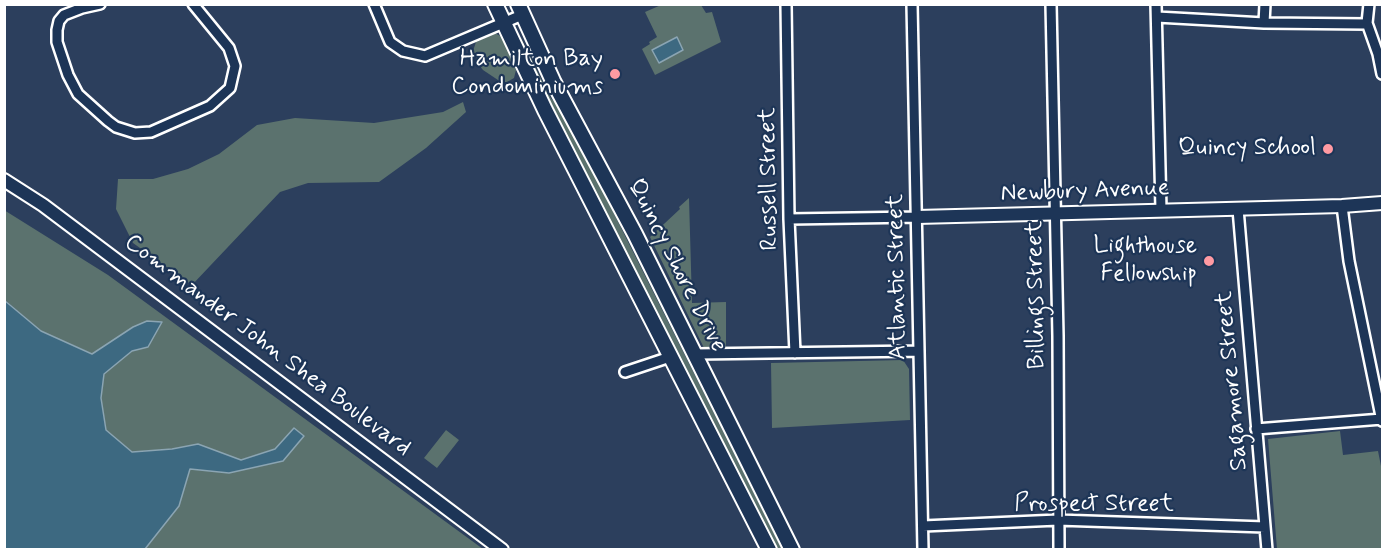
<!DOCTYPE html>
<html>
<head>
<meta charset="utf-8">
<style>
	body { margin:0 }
	#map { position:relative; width:1387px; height:554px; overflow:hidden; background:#2c3f5d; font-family:Mynerve,sans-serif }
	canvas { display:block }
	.frame { position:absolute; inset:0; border:6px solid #fff; pointer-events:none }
</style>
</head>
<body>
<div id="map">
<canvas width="1387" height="554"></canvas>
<div class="frame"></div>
</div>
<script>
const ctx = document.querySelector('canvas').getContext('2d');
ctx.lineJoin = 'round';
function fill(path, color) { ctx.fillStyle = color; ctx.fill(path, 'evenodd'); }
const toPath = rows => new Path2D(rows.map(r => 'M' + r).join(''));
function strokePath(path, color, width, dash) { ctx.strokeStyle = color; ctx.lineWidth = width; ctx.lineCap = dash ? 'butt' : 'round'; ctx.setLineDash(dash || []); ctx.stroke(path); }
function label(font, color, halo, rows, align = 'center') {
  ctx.font = font + ' Mynerve,sans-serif'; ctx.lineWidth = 4.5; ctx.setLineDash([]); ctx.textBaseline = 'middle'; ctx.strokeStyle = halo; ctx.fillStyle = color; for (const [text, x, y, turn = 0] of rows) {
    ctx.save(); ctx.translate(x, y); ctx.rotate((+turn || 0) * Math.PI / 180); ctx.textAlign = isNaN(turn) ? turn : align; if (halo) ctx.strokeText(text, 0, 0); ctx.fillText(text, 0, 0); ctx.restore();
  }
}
fill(toPath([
	[661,5,701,5,706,13,712,12,721,42,655,75,642,49,650,44,649,42,657,37,645,12],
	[495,33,502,37,516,70,514,78,507,82,501,82,483,70,479,65,473,51,476,42],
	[521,38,550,97,563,112,782,549,775,549,519,39],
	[463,102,466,112,426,148,379,182,308,183,280,192,192,285,133,243,116,209,118,179,153,179,188,169,219,154,257,125,295,118,374,123,443,112],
	[689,198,692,303,726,302,726,347,704,348,650,237,680,209,679,207],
	[4,210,108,275,483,549,145,549,179,506,190,469,229,473,283,461,294,428,275,449,240,460,198,444,172,449,132,452,106,430,101,398,104,374,132,351,148,347,133,327,93,354,41,331,5,300],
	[903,360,909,369,910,420,772,428,771,363],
	[446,430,459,440,437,468,424,458],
	[1340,431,1343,455,1378,451,1382,471,1382,549,1277,549,1268,439]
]), '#5b726e');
const water = toPath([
	[677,37,683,50,659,63,652,50,677,37],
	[4,300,41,331,92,354,133,327,147,321,162,322,148,347,132,351,104,374,101,398,106,430,132,452,172,449,198,444,241,460,275,449,294,428,304,436,283,461,229,473,190,469,179,506,145,549,5,549,4,300]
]);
fill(water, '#3d6981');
strokePath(water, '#8ba5b3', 1.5);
const minor = toPath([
	[100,4,82,8,64,15,59,21,57,30,57,42,68,75,78,94,108,121,116,127,135,133,151,132,210,106,230,88,235,66,229,48,193,4],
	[374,4,390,42,403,51,425,56,522,15],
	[786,4,789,219,795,353],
	[912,4,923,550],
	[1051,4,1058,336,1059,550],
	[1156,4,1161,210],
	[1369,4,1367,23,1378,54,1382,74],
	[1157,17,1264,23,1367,24],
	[1264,23,1265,4],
	[1342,206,1349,261,1382,421],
	[1238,209,1267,550],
	[789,219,917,217],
	[696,354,919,351],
	[625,372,670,357],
	[1256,429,1382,419],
	[923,526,1058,520,1265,527]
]);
const tertiary = toPath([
	[4,180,43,205,502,550],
	[917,217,1342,206,1382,203]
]);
const secondary = toPath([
	[495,4,545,110,769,550],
	[518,4,553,81,635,234,792,550]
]);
strokePath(minor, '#fff', 14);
strokePath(tertiary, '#fff', 16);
strokePath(secondary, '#fff', 18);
strokePath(minor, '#1d3557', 9);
strokePath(tertiary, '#1d3557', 12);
strokePath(secondary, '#1d3557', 14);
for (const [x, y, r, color] of [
	[615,74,6,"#ff9aa2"],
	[1328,149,6,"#ff9aa2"],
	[1209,261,6,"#ff9aa2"]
]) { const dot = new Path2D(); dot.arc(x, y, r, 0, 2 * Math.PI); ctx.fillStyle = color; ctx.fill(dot); strokePath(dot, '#1d3557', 2); }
label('24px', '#fff', '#1d3557', [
	["Hamilton Bay",603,60],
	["Condominiums",603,88],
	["Quincy School",1316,149],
	["Lighthouse",1197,247],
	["Fellowship",1197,275]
], 'right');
label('24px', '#fff', '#1d3557', [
	["Russell Street",770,179,-91],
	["Newbury Avenue",1085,192,-2],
	["Quincy Shore Drive",676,266,63],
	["Atlantic Street",898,277,-91],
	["Billings Street",1037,295,-91],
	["Commander John Shea Boulevard",267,346,37],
	["Sagamore Street",1233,381,-95],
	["Prospect Street",1094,505]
]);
</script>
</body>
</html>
